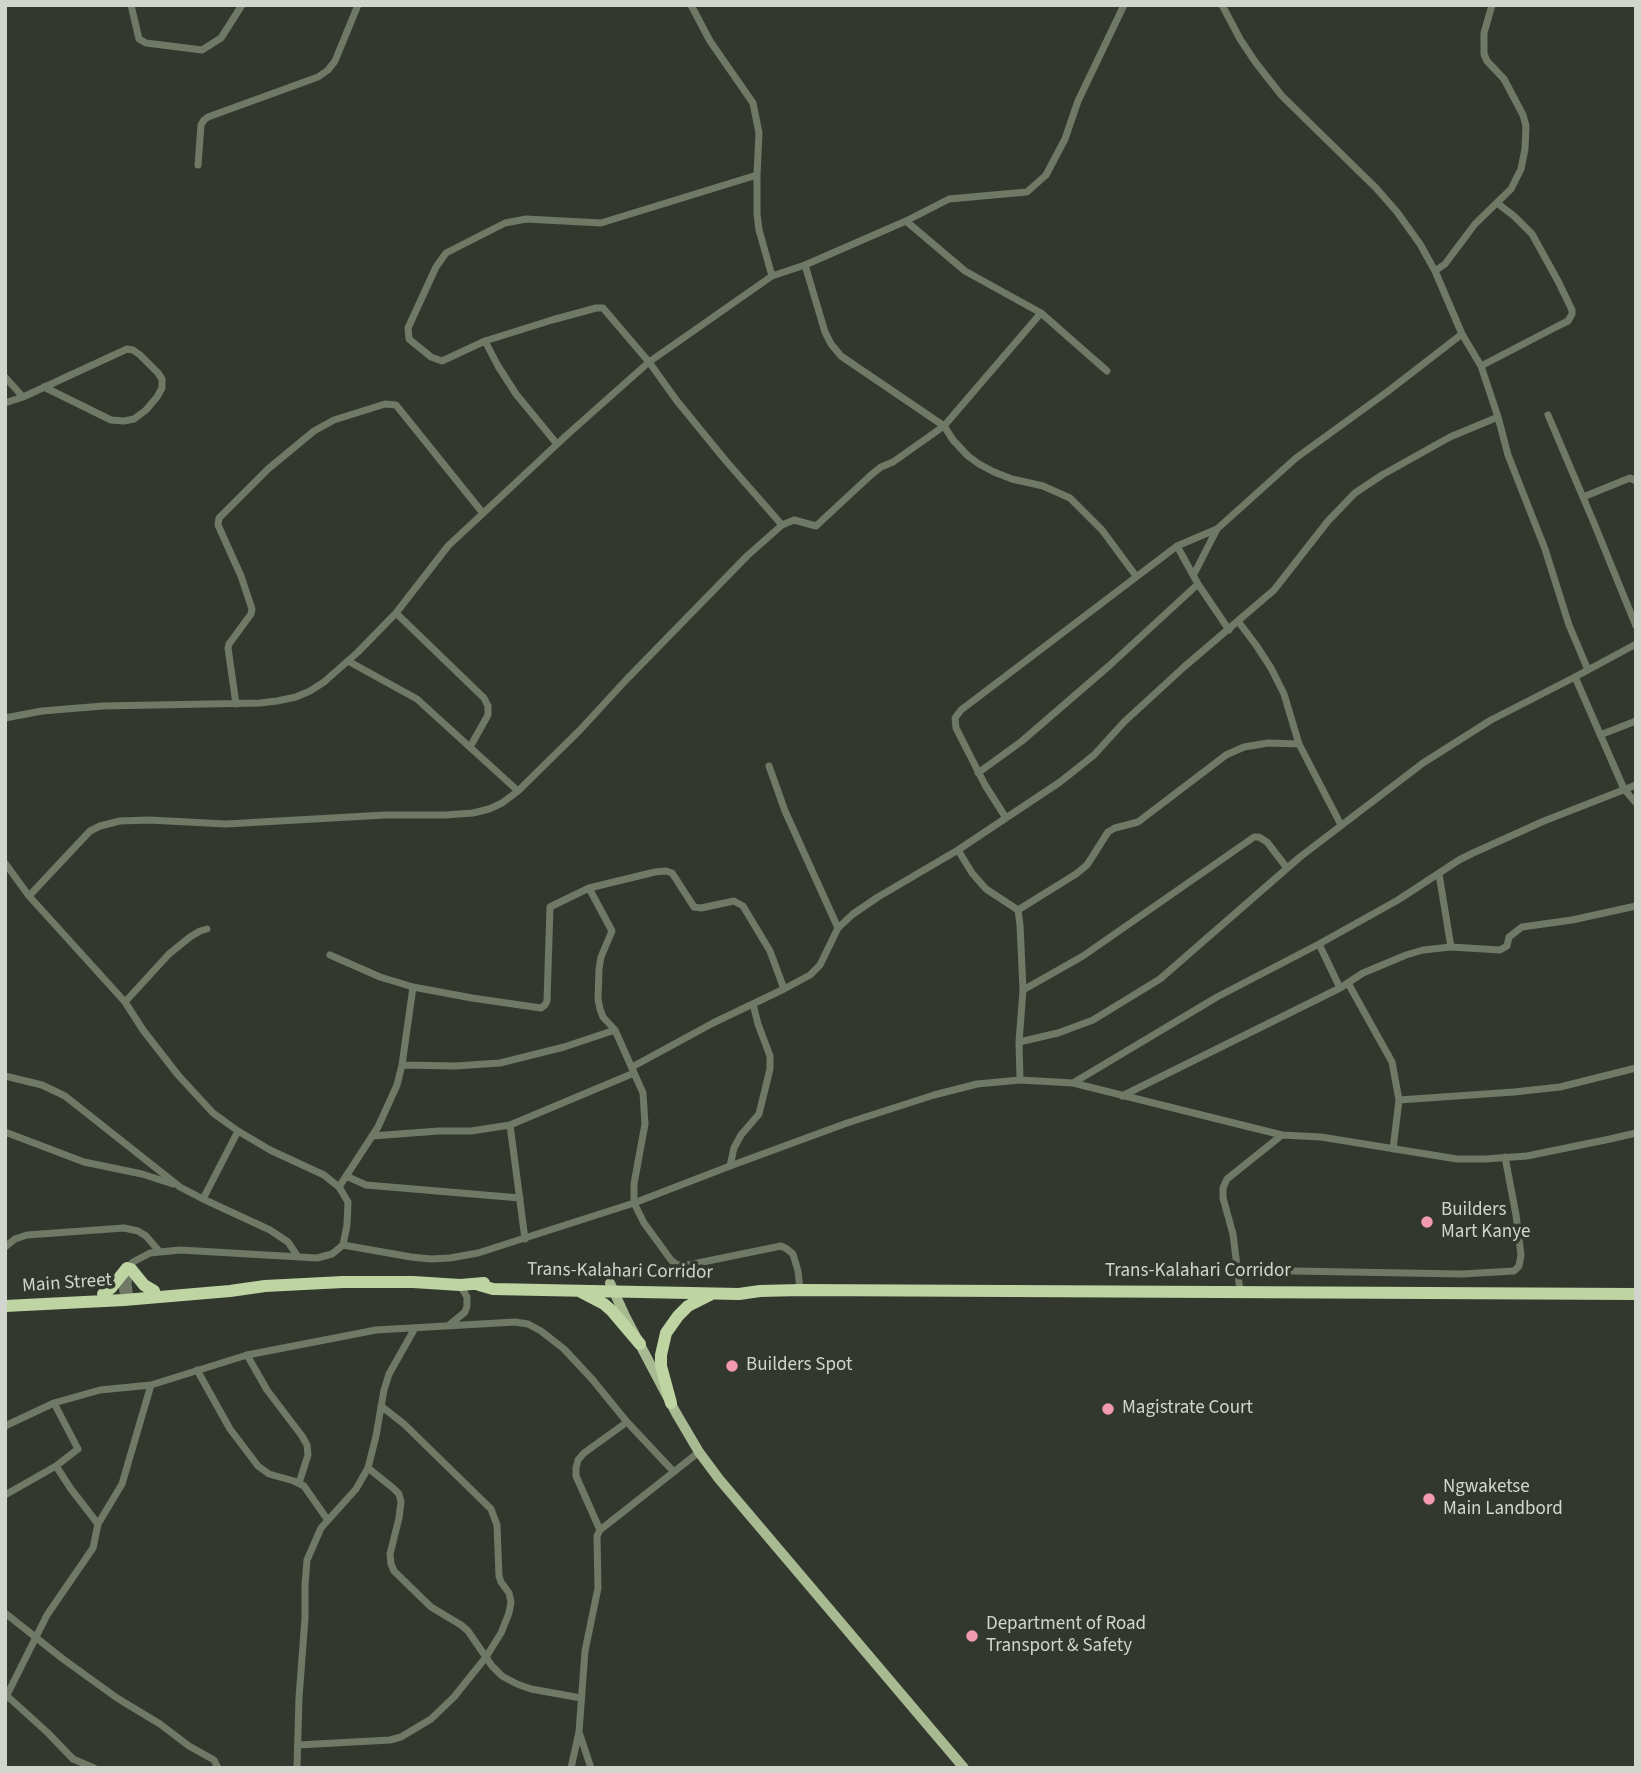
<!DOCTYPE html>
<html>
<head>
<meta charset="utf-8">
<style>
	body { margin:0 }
	#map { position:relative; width:1641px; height:1773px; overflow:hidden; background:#33382e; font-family:"Source Sans 3",sans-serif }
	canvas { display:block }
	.frame { position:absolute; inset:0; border:7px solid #d2d5ce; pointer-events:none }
</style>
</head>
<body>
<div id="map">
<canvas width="1641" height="1773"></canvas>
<div class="frame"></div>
</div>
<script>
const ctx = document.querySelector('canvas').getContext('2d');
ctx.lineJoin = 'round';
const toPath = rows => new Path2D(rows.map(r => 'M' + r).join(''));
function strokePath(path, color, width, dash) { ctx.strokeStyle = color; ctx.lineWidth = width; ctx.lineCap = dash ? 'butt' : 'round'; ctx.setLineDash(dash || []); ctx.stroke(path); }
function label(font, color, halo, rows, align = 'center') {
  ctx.font = font + ' "Source Sans 3",sans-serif'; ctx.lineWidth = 7; ctx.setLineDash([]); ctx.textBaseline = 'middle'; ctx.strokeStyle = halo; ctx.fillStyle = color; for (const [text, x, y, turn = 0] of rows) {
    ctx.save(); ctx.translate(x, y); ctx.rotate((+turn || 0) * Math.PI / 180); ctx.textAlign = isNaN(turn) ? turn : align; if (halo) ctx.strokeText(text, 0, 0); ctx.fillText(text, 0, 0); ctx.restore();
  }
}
strokePath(toPath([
	[131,5,139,39,146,43,202,50,221,38,242,5],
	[691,5,710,41,753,103,759,133,757,175,757,214,759,230,772,276],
	[1222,5,1240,39,1256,63,1282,96,1376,188,1397,212,1420,244,1435,271,1462,334,1481,366,1498,417,1508,455,1545,549,1569,625,1588,670],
	[198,165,201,125,204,120,208,117,318,77,328,70,335,61,358,5],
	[906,221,965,271,1041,313,1107,371],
	[805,265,825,332,831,344,841,356,944,426,953,440,968,456,979,464,994,472,1012,479,1043,486,1070,498,1102,530,1136,576],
	[1435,271,1445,264,1475,224,1511,189,1521,169,1525,149,1526,126,1523,115,1504,79,1487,61,1484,54,1484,33,1492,5],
	[485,341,498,366,516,394,557,444],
	[1481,366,1556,327,1568,321,1572,314,1572,310,1558,281,1532,234,1514,216,1497,203],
	[5,377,23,397],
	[5,403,23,397,127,349,133,350,140,355,158,373,162,379,162,388,157,397,146,410,134,419,124,421,111,420,44,387],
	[1548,415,1594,523,1636,626],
	[1583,497,1630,478,1636,481],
	[782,525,794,520,816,526,871,475,881,467,893,462,944,426,1041,313],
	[1177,546,1198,584,1229,630],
	[1194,574,1217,529],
	[396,613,484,698,488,706,488,715,470,747],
	[1238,621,1256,645,1271,668,1284,694,1299,744],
	[348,661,417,699,518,791],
	[1575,677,1624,789,1636,803],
	[236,704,228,648,229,644,251,614,252,609,241,576,218,525,219,518,268,469,314,431,334,420,385,404,396,405,482,512],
	[5,718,42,711,103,706,260,703,277,701,296,697,310,691,324,682,358,652,396,613,448,546,568,434,649,362,772,276,805,265,906,221,949,199,1027,192,1046,175,1065,139,1078,101,1124,5],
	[1600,735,1636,721],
	[769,766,785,811,838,928],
	[978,773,1022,741,1110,665,1198,584],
	[1006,818,985,785,956,728,955,718,961,710,1177,546,1217,529,1296,458,1387,392,1462,334],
	[958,850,972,873,986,889,1018,910,1020,925,1023,990,1019,1042,1020,1080],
	[5,863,29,896,125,1002,143,1030,178,1075,213,1113,238,1131,270,1150,324,1175,339,1187,348,1202,347,1225,343,1245,332,1254,317,1258,180,1250,150,1253,133,1262,127,1268,122,1284,124,1300],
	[1439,874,1451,947],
	[589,888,612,931,601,957,599,969,598,999,600,1009,603,1017,615,1030,643,1093,645,1124,634,1184,634,1203,644,1223,671,1260,676,1264,683,1266,781,1246,787,1249,793,1254,798,1271,800,1290],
	[29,896,90,831,100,826,120,821,149,820,226,824,385,815,445,815,473,813,489,809,502,803,518,791,580,730,626,680,747,556,782,525,726,461,677,401,649,362,603,308,596,308,552,320,485,341,442,361,431,357,409,339,408,328,436,267,446,253,505,223,526,219,601,223,757,175],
	[1018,910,1076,874,1087,865,1108,832,1115,828,1138,822,1226,755,1244,747,1268,743,1299,744,1341,825],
	[330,955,380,977,413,987,472,998,541,1008,545,1005,547,1001,550,907,589,888,655,872,666,871,672,873,676,879,694,907,701,908,734,901,743,906,770,951,784,989],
	[1348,983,1392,1062,1399,1100,1393,1149],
	[1340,988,1363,973,1406,955,1423,950,1451,947,1500,950,1507,946,1509,937,1522,927,1572,920,1636,906],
	[1023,990,1083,956,1254,837,1259,837,1267,842,1287,868],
	[125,1002,169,954,190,937,200,931,207,929],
	[1019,1042,1058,1033,1093,1020,1160,979,1300,857,1423,763,1491,720,1575,677,1636,644],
	[402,1065,455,1066,500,1063,564,1047,615,1030],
	[632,1067,713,1023,784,989,810,975,820,965,838,928,853,914,878,897,958,850,1060,782,1094,755,1124,722,1184,667,1274,590,1328,521,1355,493,1382,475,1450,437,1498,417],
	[5,1076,42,1085,65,1096,180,1187,203,1199,270,1230,288,1242,298,1257],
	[1073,1083,1217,997,1319,944],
	[1122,1096,1340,988,1319,944,1398,900,1459,860,1473,853,1544,821,1636,785],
	[1399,1100,1514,1092,1560,1087,1636,1068],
	[510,1125,525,1239],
	[5,1132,84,1162,142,1174,173,1184],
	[372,1136,439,1131,471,1131,510,1125,634,1073],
	[730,1166,734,1148,741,1135,759,1114,770,1069,770,1056,758,1024,753,1004],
	[346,1176,366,1185,520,1198],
	[339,1187,378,1127,397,1085,402,1065,413,987],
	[203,1199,238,1131],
	[343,1245,411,1257,431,1259,450,1258,478,1253,634,1203,730,1166,847,1123,934,1095,977,1084,1020,1080,1073,1083,1282,1135,1321,1137,1457,1159,1485,1159,1527,1156,1610,1139,1636,1133],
	[5,1247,15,1239,27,1235,124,1228,138,1231,146,1236,159,1251],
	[1238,1270,1462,1274,1514,1271,1519,1266,1521,1255,1516,1215,1505,1157],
	[1240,1291,1233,1234,1223,1198,1223,1188,1227,1179,1282,1135],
	[130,1299,128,1284,130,1269],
	[448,1326,465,1312,467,1306,467,1297,460,1285],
	[247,1355,267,1390,302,1436,307,1445,308,1455,299,1483],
	[197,1370,230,1429,258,1466,269,1474,294,1481,304,1486,327,1519],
	[5,1426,54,1403,100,1390,151,1385],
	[56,1466,71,1489,98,1524],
	[368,1468,393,1488,399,1494,401,1502,399,1518,390,1554,391,1564,394,1571,431,1607,461,1625,468,1631,492,1666,502,1676,517,1684,531,1689,581,1698],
	[5,1495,56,1466,78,1449,54,1403],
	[600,1530,576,1476,576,1468,578,1460,584,1453,627,1422],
	[5,1613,63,1659,117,1698,160,1724,189,1746,214,1760,218,1768],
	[5,1694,48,1733,73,1759,94,1768],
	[5,1699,47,1615,93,1548,98,1524,122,1484,151,1385,247,1355,376,1330,515,1322,528,1324,541,1331,564,1349,592,1379,627,1422,674,1472],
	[579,1732,591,1768],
	[298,1745,390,1740,401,1737,431,1719,454,1697,486,1657,501,1633,509,1613,511,1602,509,1593,501,1582,499,1576,497,1525,491,1509,404,1424,381,1406],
	[297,1768,299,1698,305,1618,305,1585,307,1560,321,1528,356,1489,368,1468,376,1436,384,1390,389,1374,415,1328],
	[571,1768,579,1732,585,1651,598,1588,597,1536,600,1530,699,1452]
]), '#6f7965', 7);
strokePath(toPath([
	[610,1283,625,1316,676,1413,699,1452,719,1479,964,1768]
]), '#a8ba91', 10);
strokePath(toPath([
	[131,1269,144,1285,154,1291],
	[479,1285,493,1289,739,1294,760,1291,800,1290,1636,1294],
	[581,1292,604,1304,612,1311,640,1344],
	[103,1294,111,1288,127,1268],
	[5,1306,124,1300,230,1291,265,1286,343,1282,413,1282,460,1285,484,1283],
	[671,1403,661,1366,661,1355,666,1333,678,1316,688,1306,710,1295]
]), '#bed4a2', 12);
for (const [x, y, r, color] of [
	[1427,1222,7,"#f19ab2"],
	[732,1366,7,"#f19ab2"],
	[1108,1409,7,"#f19ab2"],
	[1429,1499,7,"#f19ab2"],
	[972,1636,7,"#f19ab2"]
]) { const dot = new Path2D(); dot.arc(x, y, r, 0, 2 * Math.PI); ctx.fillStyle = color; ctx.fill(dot); strokePath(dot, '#33382e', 2.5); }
label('19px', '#d2d5ce', '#33382e', [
	["Builders",1441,1211],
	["Mart Kanye",1441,1233],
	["Builders Spot",746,1366],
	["Magistrate Court",1122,1409],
	["Ngwaketse",1443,1488],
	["Main Landbord",1443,1510],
	["Department of Road",986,1625],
	["Transport & Safety",986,1647]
], 'left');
label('19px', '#d2d5ce', '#33382e', [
	["Trans-Kalahari Corridor",620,1272,1],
	["Trans-Kalahari Corridor",1198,1272],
	["Main Street",67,1284,-4]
]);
</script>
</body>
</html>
